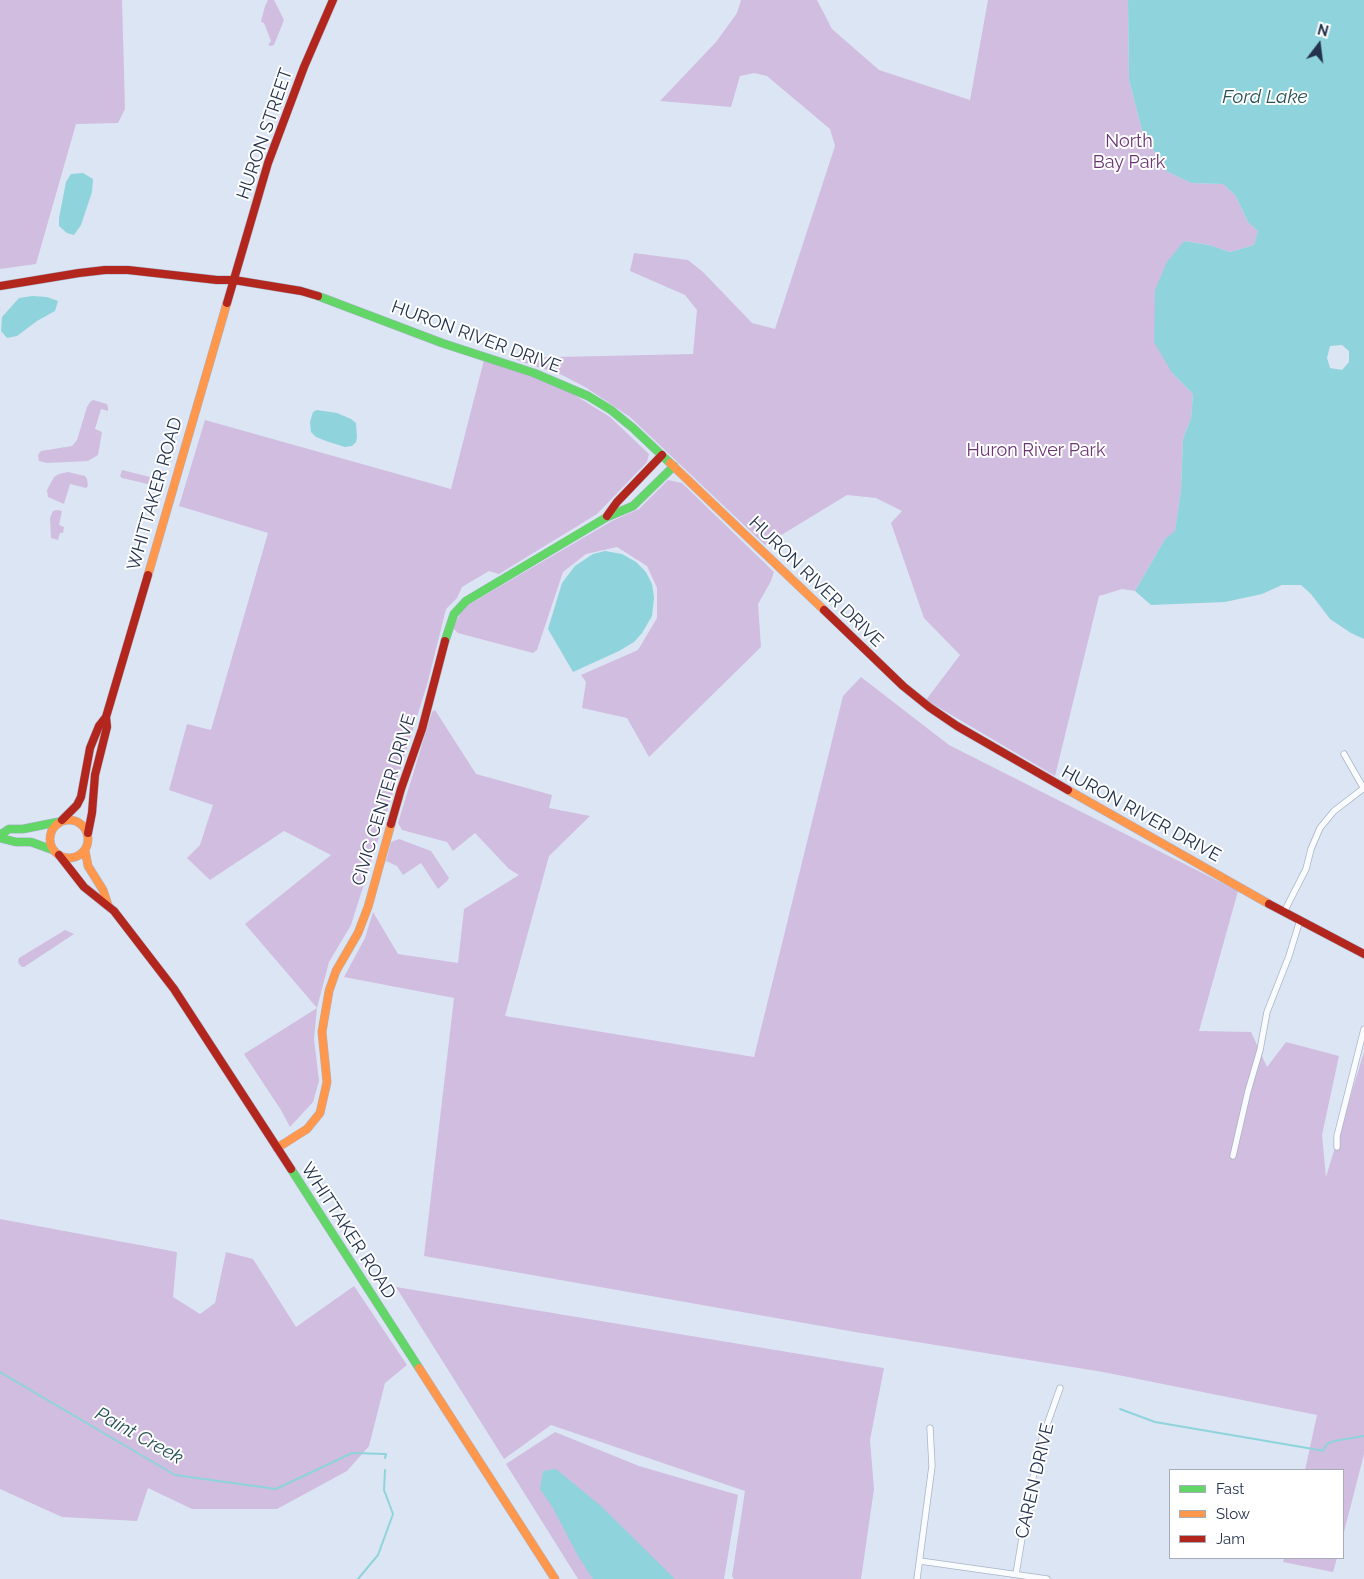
<!DOCTYPE html>
<html>
<head>
<meta charset="utf-8">
<style>
	body { margin:0 }
	#map { position:relative; width:1364px; height:1579px; overflow:hidden; background:#dce5f4; font-family:Raleway,sans-serif }
	canvas { display:block }
	.legend { position:absolute; left:1169px; top:1469px; width:175px; height:90px; box-sizing:border-box; background:#fff; border:1px solid #a7adb8; margin:0; padding:6px 9px; list-style:none; font-size:15px; color:#23324d }
	.legend li { display:flex; align-items:center; gap:10px; height:25px }
	.legend b { width:25px; border:1px solid #a7adb8 }
	.north { position:absolute; left:1294px; top:20px; width:50px; height:50px; -webkit-text-stroke:4px #fff; paint-order:stroke; rotate:15deg; font-size:14px; font-weight:700; line-height:20px; text-align:center; color:#23324d }
	.north::after { content:''; display:block; margin:auto; width:18px; height:22px; background:#23324d; clip-path:polygon(50% 0,100% 100%,50% 72%,0 100%) }
</style>
</head>
<body>
<div id="map">
<canvas width="1364" height="1579"></canvas>
<ul class="legend">
<li><b style="height:6px;background:#63d668"></b>Fast</li>
<li><b style="height:6px;background:#ff974d"></b>Slow</li>
<li><b style="height:6px;background:#b3261e"></b>Jam</li>
</ul>
<div class="north">N</div>
</div>
<script>
const ctx = document.querySelector('canvas').getContext('2d');
ctx.lineJoin = 'round';
function fill(path, color) { ctx.fillStyle = color; ctx.fill(path, 'evenodd'); }
const toPath = rows => new Path2D(rows.map(r => 'M' + r).join(''));
function strokePath(path, color, width, dash) { ctx.strokeStyle = color; ctx.lineWidth = width; ctx.lineCap = dash ? 'butt' : 'round'; ctx.setLineDash(dash || []); ctx.stroke(path); }
function label(font, color, halo, rows, align = 'center') {
  ctx.font = font + ' Raleway,sans-serif'; ctx.lineWidth = 4; ctx.setLineDash([]); ctx.textBaseline = 'middle'; ctx.strokeStyle = halo; ctx.fillStyle = color; for (const [text, x, y, turn = 0] of rows) {
    ctx.save(); ctx.translate(x, y); ctx.rotate((+turn || 0) * Math.PI / 180); ctx.textAlign = isNaN(turn) ? turn : align; if (halo) ctx.strokeText(text, 0, 0); ctx.fillText(text, 0, 0); ctx.restore();
  }
}
fill(toPath([
	[0,0,122,0,125,109,118,123,76,124,36,264,0,269],
	[268,0,274,0,284,20,274,45,271,46,268,45,271,41,264,23,261,22,265,6],
	[741,0,817,0,832,29,879,70,970,100,988,0,1128,0,1129,80,1142,130,1166,171,1191,183,1223,184,1235,195,1248,222,1258,231,1254,245,1230,252,1209,245,1184,241,1172,373,1193,394,1191,418,1183,439,1181,490,1175,532,1165,539,1135,591,1122,589,1099,596,1055,776,926,700,960,655,924,618,891,523,902,511,876,498,847,495,765,545,630,417,585,387,562,375,511,358,693,354,697,310,685,295,630,271,634,253,688,260,703,272,752,323,775,329,835,146,830,129,767,76,754,73,740,76,731,107,660,101,716,42,737,13],
	[484,360,560,386,610,417,649,454,647,462,597,514,499,574,489,571,462,587,457,598,446,609,427,685,351,925,329,962,317,1008,314,1039,319,1081,313,1102,290,1127,281,1110,244,1054,317,1008,245,924,331,855,284,831,210,880,187,858,200,845,213,805,169,790,187,724,211,730,268,533,179,506,205,420,451,489],
	[93,400,107,404,108,407,108,411,101,409,95,429,102,432,98,455,88,461,47,463,39,461,38,455,41,451,72,446,77,440,87,407,90,402],
	[122,470,154,478,155,481,152,485,122,478,120,476],
	[68,472,85,476,87,479,88,486,86,488,70,484,64,504,48,497,47,490,54,477,59,474],
	[668,480,682,483,774,572,771,581,758,604,761,647,649,757,627,718,582,708,586,682,581,675,638,650,657,618,657,588,647,566,617,547,586,554,563,572,537,650,533,653,458,633,453,628,463,608,612,521,639,509],
	[57,510,62,511,59,525,64,527,63,533,60,533,58,540,51,538,50,518,53,511],
	[861,677,949,745,1238,891,1199,1031,1251,1032,1267,1067,1286,1042,1339,1056,1322,1135,1326,1177,1364,1052,1364,1454,1343,1536,1343,1470,1305,1470,1317,1415,1103,1372,861,1333,424,1256,454,998,344,977,365,938,373,912,398,954,458,963,464,909,519,875,509,869,475,833,453,851,447,842,402,830,398,823,432,712,435,710,476,774,552,795,549,808,590,816,549,856,505,1016,754,1057,843,696],
	[399,839,431,851,449,878,447,881,438,889,421,863,403,875,397,866,386,861,391,842],
	[65,930,74,934,24,967,22,967,19,964,18,961,19,958],
	[0,1219,177,1252,173,1297,200,1314,215,1303,226,1252,253,1259,296,1327,354,1286,407,1365,385,1383,369,1446,347,1471,277,1509,192,1509,148,1488,137,1521,62,1517,0,1489],
	[396,1287,884,1368,870,1440,874,1489,861,1579,734,1579,732,1576,745,1491,551,1425,504,1459],
	[555,1432,639,1466,738,1495,724,1579,578,1579,506,1464],
	[1284,1558,1337,1558,1333,1572,1283,1562]
]), '#d1bde0');
fill(toPath([
	[1128,0,1364,0,1364,639,1351,633,1330,619,1311,594,1301,585,1282,585,1262,594,1225,602,1151,605,1135,591,1165,539,1175,531,1181,490,1183,439,1191,418,1193,394,1172,373,1154,342,1155,290,1167,262,1184,241,1209,245,1230,252,1254,245,1258,231,1248,222,1235,195,1223,184,1191,183,1166,171,1142,130,1129,80],
	[1342,345,1349,351,1349,362,1342,370,1330,368,1327,358,1330,346],
	[83,173,93,179,92,192,81,225,74,235,67,233,59,226,59,218,66,182,71,174],
	[32,296,47,297,58,301,55,311,37,321,17,336,7,338,1,331,2,317,19,298],
	[317,410,337,413,351,419,356,423,357,437,356,442,352,446,345,447,326,441,316,437,311,432,310,422,313,412],
	[605,551,622,554,636,562,646,572,652,584,654,598,652,616,642,633,634,642,619,651,573,672,548,629,562,583,575,566,593,554],
	[556,1469,601,1506,675,1579,593,1579,578,1556,553,1508,540,1489,543,1471]
]), '#8fd3dc');
strokePath(toPath([
	[0,1372,175,1475,276,1489,352,1453,386,1454,385,1458],
	[1120,1409,1155,1422,1319,1450,1323,1451,1327,1444,1334,1441,1364,1436],
	[358,1579,378,1555,393,1514,384,1490,385,1470]
]), '#8fd3dc', 2);
const street = toPath([
	[1344,754,1364,789],
	[1284,912,1306,869,1311,849,1320,828,1334,811,1364,788],
	[1337,1147,1337,1136,1364,1029],
	[1233,1156,1248,1091,1260,1050,1267,1012,1289,956,1300,920],
	[920,1561,1047,1579],
	[1016,1574,1030,1490,1042,1439,1060,1388],
	[917,1579,932,1466,930,1428]
]);
const fast = toPath([
	[318,296,442,343,534,373,588,396,611,410,633,428,670,463],
	[445,641,454,614,466,601,607,517,633,506,674,466],
	[0,835,9,829,23,829,58,822],
	[0,838,16,842,31,842,53,850],
	[291,1169,419,1368]
]);
const slow = toPath([
	[670,463,824,610],
	[148,575,227,303],
	[1068,790,1269,904],
	'50 839a19 19 0 1 1 38 0a19 19 0 1 1-38 0Z',
	[85,850,88,866,103,890,108,905],
	[277,1148,307,1129,320,1113,327,1082,322,1032,329,991,336,971,358,933,368,907,391,824],
	[419,1368,555,1579]
]);
const jam = toPath([
	[0,286,79,273,105,270,128,270,217,280,234,280,301,291,318,296],
	[227,303,268,163,304,67,333,0],
	[607,516,617,502,662,455],
	[824,610,903,686,929,707,957,726,1068,790],
	[62,820,77,805,81,797,90,748,99,726,106,717,148,575],
	[391,824,401,789,422,729,445,641],
	[88,833,92,813,95,775,107,727,106,717],
	[59,855,84,887,114,911,174,989,291,1169],
	[1269,904,1364,954]
]);
strokePath(street, '#a8b4c7', 7);
strokePath(fast, '#a8b4c7', 9);
strokePath(slow, '#a8b4c7', 9);
strokePath(jam, '#a8b4c7', 9);
strokePath(street, '#fafbfd', 5.5);
strokePath(fast, '#63d668', 8);
strokePath(slow, '#ff974d', 8);
strokePath(jam, '#b3261e', 8);
label('18px', '#23324d', '#fff', [
	["HURON STREET",265,134,-71],
	["HURON RIVER DRIVE",476,337,20],
	["WHITTAKER ROAD",155,494,-74],
	["HURON RIVER DRIVE",816,582,44],
	["CIVIC CENTER DRIVE",384,800,-73],
	["HURON RIVER DRIVE",1141,814,29],
	["WHITTAKER ROAD",348,1231,57],
	["CAREN DRIVE",1035,1481,-77]
]);
label('18px', '#6c3575', '#fff', [
	["North",1129,142],
	["Bay Park",1129,163],
	["Huron River Park",1036,451]
]);
label('italic 19px', '#275255', '#fff', [
	["Ford Lake",1265,97],
	["Paint Creek",139,1436,29]
]);
</script>
</body>
</html>
